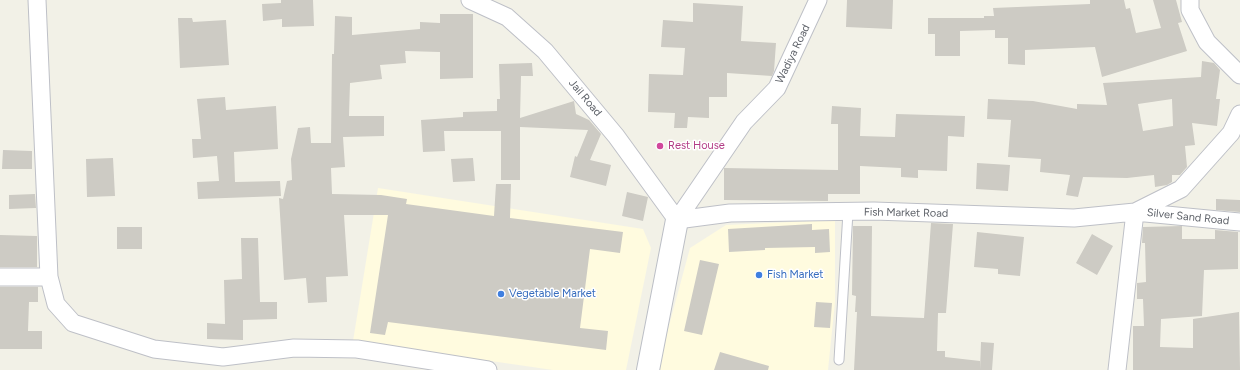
<!DOCTYPE html>
<html>
<head>
<meta charset="utf-8">
<style>
	body { margin:0 }
	canvas { display:block; background:#f2f1e7 }
</style>
</head>
<body>
<canvas width="1240" height="370"></canvas>
<script>
const ctx = document.querySelector('canvas').getContext('2d');
ctx.lineJoin = 'round';
function fill(path, color) { ctx.fillStyle = color; ctx.fill(path, 'evenodd'); }
const toPath = rows => new Path2D(rows.map(r => 'M' + r).join(''));
function strokePath(path, color, width, dash) { ctx.strokeStyle = color; ctx.lineWidth = width; ctx.lineCap = dash ? 'butt' : 'round'; ctx.setLineDash(dash || []); ctx.stroke(path); }
function label(font, color, halo, rows, align = 'center') {
  ctx.font = font + ' Figtree,sans-serif'; ctx.lineWidth = 3; ctx.setLineDash([]); ctx.textBaseline = 'middle'; ctx.strokeStyle = halo; ctx.fillStyle = color; for (const [text, x, y, turn = 0] of rows) {
    ctx.save(); ctx.translate(x, y); ctx.rotate((+turn || 0) * Math.PI / 180); ctx.textAlign = isNaN(turn) ? turn : align; if (halo) ctx.strokeText(text, 0, 0); ctx.fillText(text, 0, 0); ctx.restore();
  }
}
fill(toPath([
	[378,188,643,229,651,248,626,370,553,370,353,341],
	[835,220,835,302,828,370,657,370,690,248,726,225]
]), '#fffbdf');
fill(toPath([
	[281,0,313,0,314,26,282,27,282,19,263,21,262,4,281,3],
	[847,0,893,0,892,29,846,27],
	[1090,0,1124,0,1126,9,1130,8,1136,33,1161,28,1153,0,1176,0,1182,22,1178,23,1187,51,1102,77,1095,47,1025,50,1025,65,1008,64,1008,38,995,38,995,30,960,31,960,56,935,56,935,34,928,34,928,18,984,18,984,16,994,16,993,8,1090,4],
	[693,3,743,6,741,41,776,43,774,71,772,76,727,73,727,97,709,97,709,118,688,117,687,128,674,128,675,113,648,112,649,74,683,75,685,48,661,47,663,20,693,22],
	[440,14,473,14,473,78,440,79,440,52,405,51,406,63,380,65,382,79,350,83,349,116,384,116,384,136,343,137,345,167,331,168,332,194,381,195,407,199,406,204,494,216,496,184,511,184,510,218,623,232,620,253,590,249,580,328,608,331,606,350,388,322,385,335,370,333,388,215,344,215,348,276,326,277,327,302,308,303,306,278,284,280,279,198,283,199,287,181,292,180,291,159,298,128,310,127,311,143,331,143,332,54,334,54,335,16,352,17,352,35,420,29,420,22,440,23],
	[178,18,192,18,193,22,226,20,229,65,180,68],
	[1202,61,1214,63,1220,70,1216,99,1220,99,1217,126,1192,123,1195,145,1185,146,1187,167,1180,175,1172,175,1172,182,1167,185,1155,187,1154,175,1127,178,1083,177,1078,197,1066,195,1070,175,1040,172,1041,159,1008,157,1011,120,987,119,988,99,1033,101,1077,109,1077,104,1107,105,1103,83,1201,77],
	[1172,99,1173,126,1143,131,1138,104],
	[532,63,533,76,521,76,520,118,574,101,576,114,589,120,601,134,590,160,611,165,606,186,570,177,575,156,577,157,588,130,520,127,520,180,501,180,501,131,444,131,445,151,423,152,421,120,463,117,463,112,497,111,497,99,500,99,499,64],
	[225,97,226,110,276,106,278,149,234,152,235,182,280,181,281,196,198,199,197,182,219,181,217,156,193,158,192,139,201,139,197,99],
	[832,106,861,108,860,136,895,137,896,114,965,116,964,137,948,136,947,171,918,170,918,178,901,177,901,168,860,166,860,194,828,194,828,201,724,200,724,168,838,170,838,124,831,124],
	[3,150,32,151,32,169,2,169],
	[113,158,115,196,87,197,86,159],
	[473,158,475,181,453,182,451,159],
	[977,163,1010,165,1008,191,976,189],
	[627,192,648,197,643,221,622,216],
	[35,194,36,208,9,209,9,195],
	[1216,199,1240,200,1240,212,1216,210],
	[931,223,953,224,946,313,938,313,937,351,945,351,945,357,980,361,980,370,854,370,857,312,855,312,856,296,852,295,853,226,872,226,871,316,924,318],
	[812,224,812,230,829,229,830,252,815,253,815,247,765,248,765,250,729,252,728,229],
	[1182,226,1182,239,1215,239,1215,230,1238,232,1238,269,1204,270,1202,316,1161,319,1160,347,1193,348,1193,319,1239,312,1240,370,1133,370,1133,326,1144,326,1143,299,1137,299,1137,283,1146,282,1145,243,1142,243,1143,227],
	[117,227,142,227,142,249,117,249],
	[977,232,1024,237,1020,276,998,274,998,269,974,267],
	[1092,234,1113,246,1097,275,1076,263],
	[0,235,37,236,37,267,0,267],
	[241,238,258,238,260,302,277,302,277,319,243,320,243,340,207,339,207,323,225,324,224,280,242,279],
	[700,260,719,264,702,335,684,331],
	[0,287,38,287,38,302,29,302,28,331,42,331,42,349,0,349],
	[816,302,832,303,830,328,814,327],
	[981,342,994,343,992,370,980,370],
	[720,352,769,366,768,370,714,370]
]), '#cdcbc4');
const lane = toPath([
	[839,360,848,212]
]);
const street = toPath([
	[37,0,49,277,56,304,73,323,154,349,223,357,294,348,357,349,488,370],
	[470,0,507,17,545,51,616,136,677,220],
	[1190,0,1190,10,1207,42,1240,75],
	[677,220,730,213,874,211,1074,218,1135,212,1240,222],
	[677,220,744,122,777,88,818,0],
	[0,277,49,277],
	[1117,370,1135,212,1181,189,1231,133,1240,114]
]);
const secondary = toPath([
	[648,370,677,220]
]);
strokePath(lane, '#bec0c7', 11);
strokePath(street, '#bec0c7', 19);
strokePath(secondary, '#bcbfc6', 24);
strokePath(lane, '#fff', 9);
strokePath(street, '#fff', 17);
strokePath(secondary, '#fff', 22);
for (const [x, y, r, color] of [
	[660,146,4,"#d1479c"],
	[759,275,4,"#3f7fe0"],
	[501,294,4,"#3f7fe0"]
]) { const dot = new Path2D(); dot.arc(x, y, r, 0, 2 * Math.PI); ctx.fillStyle = color; ctx.fill(dot); strokePath(dot, '#fff', 1.5); }
label('11px', '#5e6269', '#fff', [
	["Wadiya Road",793,54,-64],
	["Jail Road",585,98,50],
	["Fish Market Road",906,213,1],
	["Silver Sand Road",1188,217,6]
]);
label('11px', '#b23c85', '#fff', [
	["Rest House",668,146]
], 'left');
label('11px', '#366cbe', '#fff', [
	["Fish Market",767,275],
	["Vegetable Market",509,294]
], 'left');
</script>
</body>
</html>
